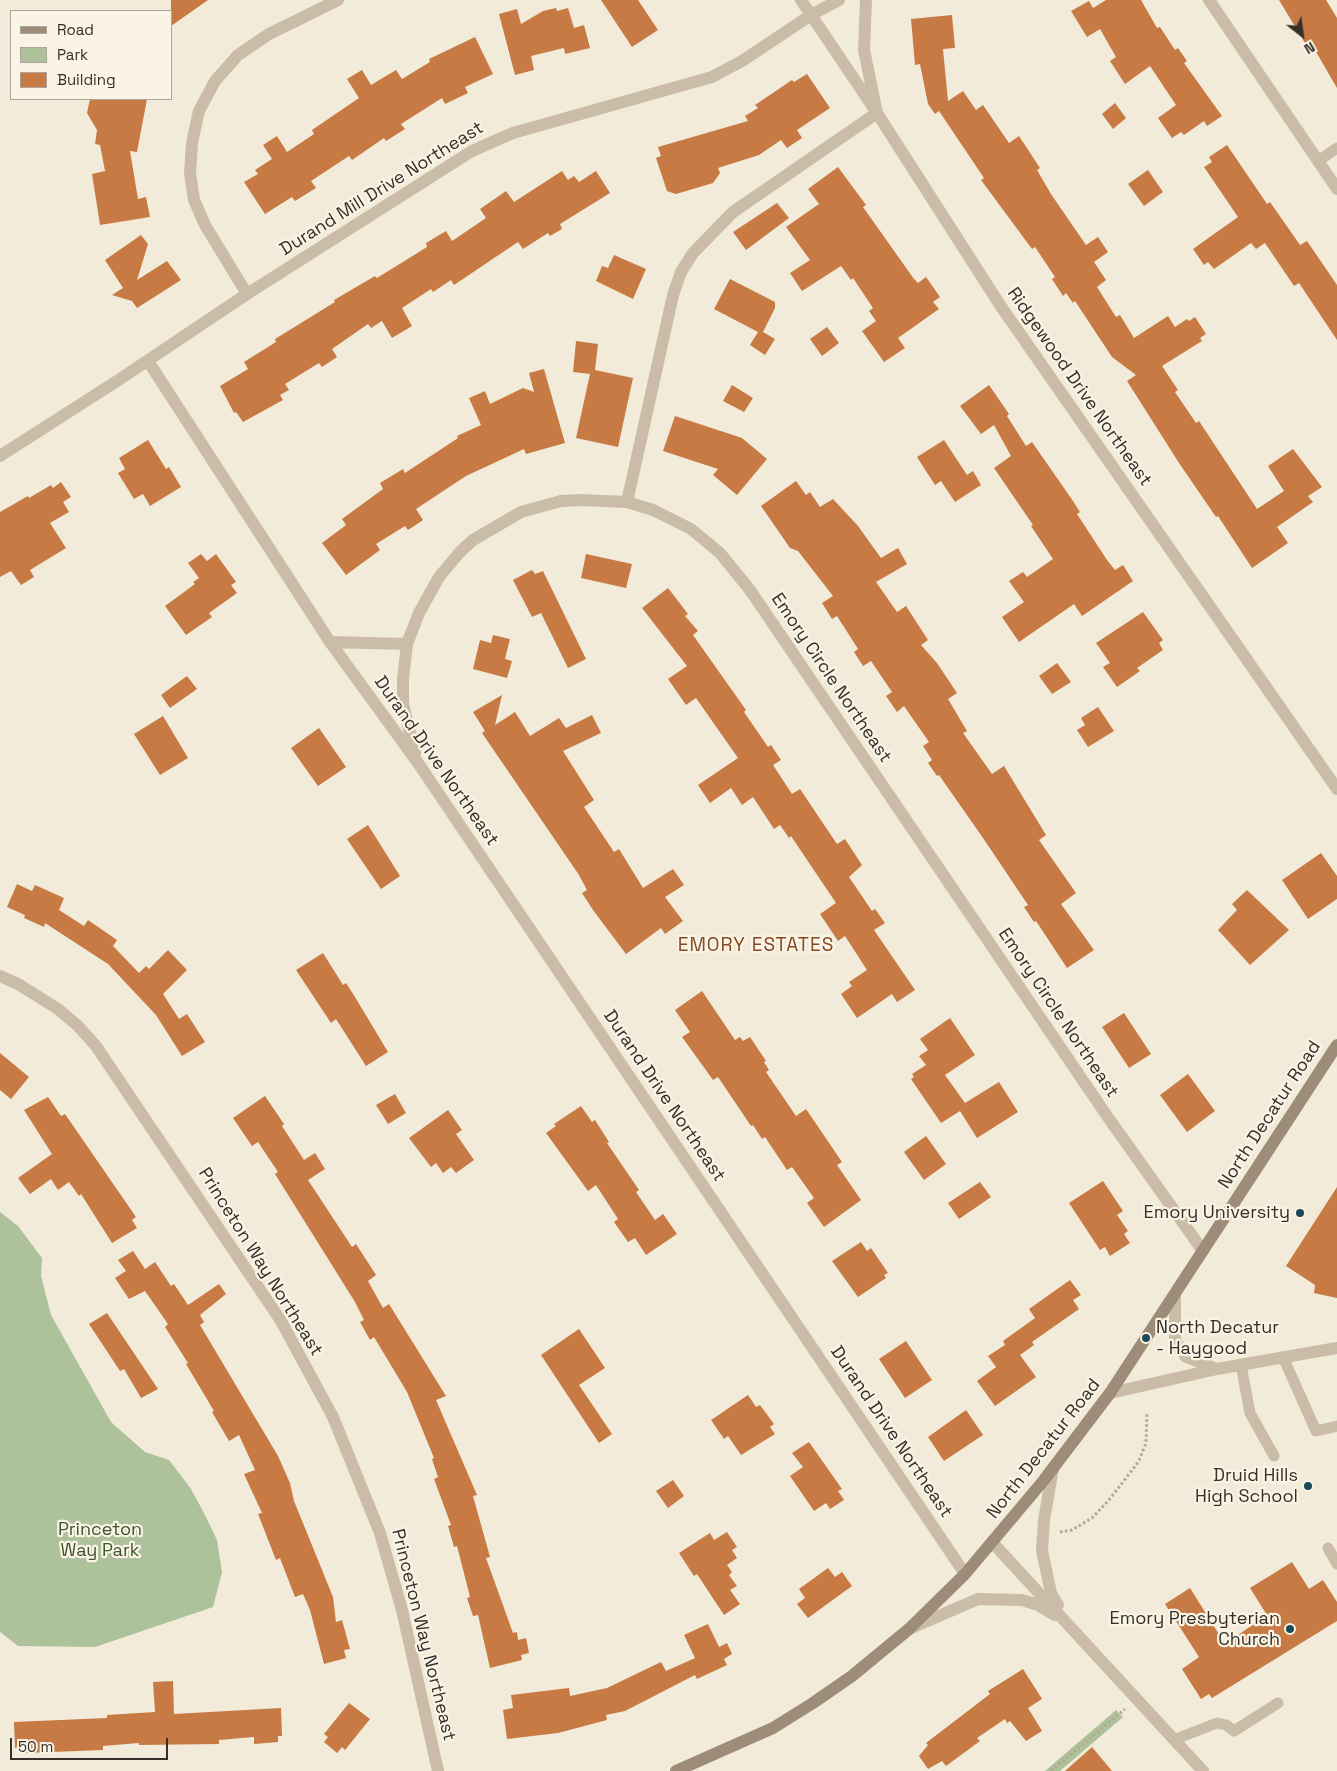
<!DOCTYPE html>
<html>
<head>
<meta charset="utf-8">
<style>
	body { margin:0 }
	#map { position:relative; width:1337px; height:1771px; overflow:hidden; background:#f2ebda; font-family:"Space Grotesk",sans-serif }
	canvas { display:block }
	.legend { position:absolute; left:10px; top:10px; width:162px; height:90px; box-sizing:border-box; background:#f9f4e6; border:1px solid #aba59a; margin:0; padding:6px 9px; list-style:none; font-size:15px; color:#362e27 }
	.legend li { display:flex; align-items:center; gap:10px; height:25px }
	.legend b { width:25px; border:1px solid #aba59a }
	.north { position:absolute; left:1277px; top:10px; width:50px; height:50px; -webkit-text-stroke:4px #f9f4e6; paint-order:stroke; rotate:150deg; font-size:14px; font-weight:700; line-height:20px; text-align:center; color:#362e27 }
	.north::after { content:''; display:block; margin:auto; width:18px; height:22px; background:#362e27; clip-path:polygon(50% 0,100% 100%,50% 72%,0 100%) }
	.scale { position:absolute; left:10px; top:1738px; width:158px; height:22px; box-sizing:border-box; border:2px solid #362e27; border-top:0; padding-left:6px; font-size:15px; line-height:18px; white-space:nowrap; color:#362e27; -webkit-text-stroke:4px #f9f4e6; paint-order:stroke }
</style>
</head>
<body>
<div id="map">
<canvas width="1337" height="1771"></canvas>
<ul class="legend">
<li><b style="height:6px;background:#9d8c77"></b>Road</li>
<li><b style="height:14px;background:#adc19a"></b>Park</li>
<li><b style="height:14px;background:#c77a43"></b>Building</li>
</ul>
<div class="north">N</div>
<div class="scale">50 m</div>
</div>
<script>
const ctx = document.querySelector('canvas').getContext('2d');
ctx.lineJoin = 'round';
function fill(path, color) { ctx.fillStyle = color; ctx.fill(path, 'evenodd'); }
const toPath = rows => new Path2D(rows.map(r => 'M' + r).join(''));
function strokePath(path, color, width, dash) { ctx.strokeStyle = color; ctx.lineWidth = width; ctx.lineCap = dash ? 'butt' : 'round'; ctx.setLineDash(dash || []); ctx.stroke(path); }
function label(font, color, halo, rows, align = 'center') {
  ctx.font = font + ' "Space Grotesk",sans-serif'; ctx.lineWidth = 4.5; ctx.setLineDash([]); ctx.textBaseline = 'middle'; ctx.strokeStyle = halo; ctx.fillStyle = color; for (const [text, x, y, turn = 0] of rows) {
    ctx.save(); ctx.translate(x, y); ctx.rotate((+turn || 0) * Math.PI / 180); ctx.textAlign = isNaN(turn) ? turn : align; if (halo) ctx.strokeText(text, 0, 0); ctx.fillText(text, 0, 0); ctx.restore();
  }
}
fill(toPath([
	[0,1212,18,1226,42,1258,41,1276,51,1315,111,1422,145,1452,169,1460,191,1489,204,1513,217,1540,222,1572,213,1607,95,1647,18,1646,0,1632],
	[1116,1710,1123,1717,1060,1771,1045,1771]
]), '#adc19a');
fill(toPath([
	[171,0,208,0,171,26],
	[601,0,638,0,658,30,632,47],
	[1106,0,1141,0,1157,28,1160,27,1175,50,1178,48,1187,61,1184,63,1222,116,1207,126,1204,121,1184,135,1181,132,1172,138,1158,118,1176,105,1150,66,1125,84,1110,61,1116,57,1100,29,1087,37,1071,11,1089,1,1093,8],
	[1279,0,1326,0,1331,8,1337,18,1337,88,1315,50,1311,53],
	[556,8,557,11,568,8,574,28,584,25,590,48,565,54,564,48,531,56,534,70,515,75,499,14,517,9,521,24,543,11],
	[952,15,955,48,943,49,948,101,963,91,976,110,983,105,1009,143,1019,136,1040,168,1037,170,1051,194,1086,245,1098,237,1108,252,1094,262,1106,280,1097,287,1116,317,1120,315,1134,338,1168,316,1175,327,1187,319,1189,321,1195,317,1206,334,1200,338,1202,341,1162,366,1178,390,1175,392,1196,423,1199,421,1257,509,1284,491,1268,466,1293,449,1322,487,1308,496,1313,502,1277,527,1288,543,1252,568,1218,516,1216,517,1179,463,1127,381,1136,375,1112,357,1075,301,1073,303,1066,293,1063,296,1052,279,1055,277,1035,247,1032,249,981,180,984,178,939,111,935,114,928,104,920,64,915,65,911,19],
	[475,37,493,74,465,87,468,93,445,104,442,98,401,124,405,129,386,141,384,138,352,160,349,156,311,181,316,188,295,201,292,197,265,214,244,182,258,174,255,170,272,159,263,145,277,136,287,152,314,134,312,130,359,98,347,79,362,70,371,85,396,70,402,79,430,62,429,59],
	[807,74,830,108,797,130,802,138,787,148,781,140,759,155,718,168,720,173,713,183,676,194,667,191,656,158,661,156,658,147,748,121,745,116,758,108,755,105,792,80,794,82],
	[90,99,147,99,137,152,130,151,138,199,146,197,150,217,100,225,92,174,105,171,100,145,95,144,97,130,87,113],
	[1115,103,1126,118,1113,129,1102,114],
	[1227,145,1267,204,1270,202,1300,245,1307,241,1337,285,1337,340,1299,283,1294,286,1265,243,1256,249,1251,243,1214,269,1208,262,1204,265,1193,249,1238,217,1204,167,1212,162,1209,157],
	[838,167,866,205,863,207,914,279,918,283,926,277,940,297,933,302,939,309,898,338,905,348,884,362,862,331,876,321,869,311,873,308,853,278,851,280,841,266,802,291,790,273,810,260,786,227,819,204,808,189],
	[1148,170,1163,192,1144,206,1128,184],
	[562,171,568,180,574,176,579,182,596,171,610,193,560,224,562,229,550,236,548,233,523,249,518,242,454,285,451,280,433,292,431,289,402,308,412,326,392,338,382,321,371,328,368,324,332,349,337,357,322,367,319,363,285,384,289,390,280,395,283,400,243,422,236,412,234,413,220,386,248,369,244,362,276,342,275,339,335,302,334,300,375,276,377,278,427,247,426,243,446,231,452,241,486,218,480,209,506,191,514,202],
	[777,203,789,218,746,250,733,232],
	[141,235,148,244,137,280,167,261,181,280,137,308,132,301,112,295,123,288,105,260],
	[614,255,646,269,633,299,596,281,602,266,608,268],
	[730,279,775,302,775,308,763,332,775,339,765,355,750,345,758,332,714,309],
	[827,327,839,343,822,356,810,339],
	[576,341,598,344,595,370,633,378,618,447,576,438,590,374,573,372],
	[544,369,565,443,526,454,524,449,466,476,416,509,423,520,408,530,405,526,376,544,380,550,346,575,322,543,346,525,342,519,383,489,380,483,403,469,405,473,458,438,457,436,481,425,469,398,485,391,490,404,523,388,534,392,529,373],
	[732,385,753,398,744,412,723,401],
	[989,385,1009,414,1007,416,1026,446,1032,442,1073,501,1080,512,1077,514,1107,560,1115,570,1123,565,1133,581,1082,616,1074,604,1019,642,1002,617,1024,602,1009,581,1023,572,1027,577,1053,559,1031,526,1033,525,994,468,1011,456,994,425,981,434,960,406],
	[675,416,742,438,767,459,737,495,713,475,718,469,663,451],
	[148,440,166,469,169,467,181,487,150,506,143,494,134,499,118,473,125,469,119,458],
	[944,440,967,475,973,471,981,485,955,502,941,481,935,485,917,457],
	[796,481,806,495,810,492,820,507,833,499,858,526,881,558,898,548,907,564,876,582,897,612,906,606,928,640,921,645,937,663,957,693,948,699,967,731,963,733,992,774,1004,766,1046,835,1039,840,1076,893,1061,904,1094,950,1067,968,1036,921,1034,922,1024,907,1028,905,983,838,939,775,937,776,928,763,932,760,923,746,929,742,904,706,897,712,886,696,892,692,871,661,863,666,854,652,858,649,837,616,832,619,822,603,833,596,798,551,790,548,761,506],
	[61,482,71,497,63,502,69,512,50,523,66,548,30,570,34,577,21,585,11,571,0,577,0,512,28,496,29,498,51,485,53,488],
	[201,554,207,561,216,554,236,582,231,585,237,593,209,613,212,617,186,635,165,606,195,584,193,582,199,578,188,563],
	[586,554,632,564,626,588,581,578],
	[532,570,535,574,543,571,586,659,568,668,541,613,532,617,513,580],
	[668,588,688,614,685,616,698,631,693,635,746,710,744,712,768,747,771,745,781,760,773,765,792,794,800,789,837,844,845,839,862,865,849,877,872,911,875,909,885,923,874,930,915,990,897,1002,892,994,857,1018,841,994,852,986,849,982,867,970,845,936,838,941,820,914,836,903,791,836,789,838,780,825,774,829,753,797,742,805,731,788,710,803,698,785,738,758,696,698,686,705,668,679,687,666,642,608],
	[1143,612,1163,640,1159,643,1163,650,1137,668,1140,671,1117,687,1103,667,1110,663,1096,643],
	[493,635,510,639,505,659,512,661,507,678,473,669,480,640,491,643],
	[1057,663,1071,682,1052,694,1039,676],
	[187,676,197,689,170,708,161,695],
	[502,695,495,725,515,712,530,736,559,718,566,728,592,715,601,733,563,751,594,800,584,807,614,852,619,849,643,888,673,869,684,885,665,897,683,921,665,934,661,928,626,954,593,910,582,893,587,890,579,875,482,733,485,731,473,712],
	[1098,707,1114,731,1088,747,1077,730,1085,725,1081,718],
	[163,716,188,758,160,775,134,734],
	[319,728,346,767,318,786,291,748],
	[368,825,400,876,381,889,347,839],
	[1321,853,1337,876,1337,899,1308,919,1282,880],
	[17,884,32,891,35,885,64,898,59,910,84,926,88,920,117,940,113,946,139,973,146,966,149,969,168,950,187,970,163,994,179,1019,187,1014,205,1042,182,1056,156,1015,108,964,45,923,44,927,24,918,25,915,7,907],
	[1247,890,1289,930,1250,965,1218,930,1237,910,1232,904],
	[323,953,343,985,346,983,355,997,388,1052,366,1066,336,1019,331,1023,296,970],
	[702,991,735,1040,740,1037,743,1041,750,1037,766,1061,764,1062,769,1070,766,1072,796,1116,806,1109,842,1162,837,1165,861,1200,824,1227,807,1203,814,1198,792,1167,787,1170,765,1137,762,1139,753,1125,751,1126,718,1077,713,1080,682,1037,690,1032,675,1010],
	[1124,1013,1151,1054,1129,1068,1102,1027],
	[950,1018,975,1055,945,1075,965,1103,999,1082,1018,1112,977,1138,960,1111,941,1123,911,1079,914,1077,912,1074,926,1065,919,1056,928,1050,920,1039],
	[0,1053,29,1077,11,1099,0,1090],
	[1188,1074,1215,1111,1187,1132,1160,1095],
	[395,1094,406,1113,388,1124,376,1105],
	[265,1096,284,1124,282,1126,304,1160,315,1153,325,1169,308,1180,352,1247,356,1244,376,1275,368,1281,383,1308,389,1304,446,1396,436,1400,477,1495,473,1496,490,1557,486,1558,513,1633,517,1632,518,1640,526,1638,529,1653,521,1655,522,1660,490,1668,478,1615,473,1616,467,1598,470,1597,467,1585,457,1546,454,1547,448,1526,451,1525,434,1479,438,1477,432,1459,434,1458,407,1392,374,1337,370,1340,360,1322,364,1320,355,1302,275,1174,278,1172,258,1142,252,1146,233,1118],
	[48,1097,61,1116,65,1114,136,1217,132,1220,137,1228,112,1243,81,1194,79,1196,69,1182,58,1190,51,1179,30,1194,18,1178,52,1154,24,1110],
	[581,1106,592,1122,595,1120,609,1142,607,1143,639,1190,636,1192,655,1220,663,1214,677,1234,646,1255,635,1238,628,1242,614,1222,618,1219,596,1185,588,1191,546,1133,556,1126,554,1124],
	[448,1110,462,1130,456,1134,474,1160,456,1173,451,1167,443,1173,436,1163,431,1167,409,1138],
	[926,1136,946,1164,924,1180,904,1152],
	[1103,1181,1123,1211,1117,1215,1128,1231,1124,1234,1130,1243,1110,1256,1105,1247,1100,1250,1069,1203],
	[980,1182,991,1197,959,1219,948,1203],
	[1337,1187,1337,1298,1314,1293,1315,1285,1286,1266],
	[861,1242,867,1251,871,1248,888,1273,884,1275,886,1278,858,1297,832,1261],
	[133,1251,145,1269,155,1262,171,1286,174,1284,188,1305,219,1284,226,1294,200,1315,204,1322,200,1325,278,1456,290,1483,294,1501,333,1597,336,1622,342,1620,350,1649,344,1650,346,1658,324,1664,310,1610,303,1594,295,1597,280,1558,276,1560,258,1514,262,1513,244,1474,255,1470,239,1435,229,1441,212,1412,214,1411,186,1364,188,1363,165,1327,168,1324,145,1291,129,1299,115,1278,126,1271,118,1260],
	[1070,1280,1081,1295,1073,1300,1079,1309,1032,1342,1034,1345,1020,1355,1036,1377,995,1406,977,1381,996,1367,988,1356,1005,1345,1003,1341,1035,1318,1029,1309],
	[107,1313,158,1389,141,1398,124,1369,120,1371,89,1324],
	[579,1329,605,1368,579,1385,612,1434,599,1443,541,1355],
	[906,1341,932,1380,905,1398,879,1359],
	[748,1395,756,1407,760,1405,774,1424,770,1427,775,1434,741,1455,728,1436,724,1439,711,1420],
	[966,1410,983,1435,944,1461,928,1437],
	[809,1442,842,1489,838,1491,844,1500,830,1509,826,1503,814,1511,790,1476,803,1467,792,1453],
	[673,1480,684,1496,668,1508,656,1491],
	[727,1532,737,1547,732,1550,737,1558,727,1565,732,1572,729,1575,737,1586,730,1590,740,1604,724,1615,697,1574,694,1576,679,1553,710,1533,714,1540],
	[1292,1562,1309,1589,1323,1580,1337,1602,1337,1621,1212,1698,1209,1694,1201,1699,1182,1669,1199,1657,1165,1604,1190,1588,1225,1644,1267,1615,1250,1588],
	[828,1568,835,1577,842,1572,852,1586,808,1618,797,1604,805,1598,799,1589],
	[708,1624,719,1647,727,1643,732,1654,724,1659,727,1665,697,1679,695,1675,625,1711,606,1715,607,1720,558,1733,507,1739,503,1710,513,1708,511,1695,569,1688,570,1696,607,1688,661,1662,666,1671,695,1658,684,1635],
	[1023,1669,1042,1699,1028,1708,1042,1731,1026,1741,1010,1721,1007,1723,1005,1719,977,1738,980,1741,946,1766,942,1761,928,1769,919,1756,928,1745,926,1743,990,1694,988,1691],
	[173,1681,174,1714,281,1708,282,1736,278,1736,278,1742,254,1744,254,1737,219,1740,219,1744,139,1745,139,1743,103,1746,103,1750,78,1751,24,1753,24,1747,15,1748,14,1722,107,1718,107,1715,155,1712,153,1682],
	[349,1703,370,1719,345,1750,342,1747,337,1753,324,1742,328,1737,324,1734],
	[1092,1747,1112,1771,1065,1771]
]), '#c77a43');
strokePath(toPath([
	[1060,1532,1072,1530,1092,1518,1109,1500,1139,1461,1146,1443,1147,1412],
	[1051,1771,1125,1709]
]), '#b6a790', 3, [2.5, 2.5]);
strokePath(toPath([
	[1318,161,1337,148],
	[1283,1357,1316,1431,1337,1426],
	[1241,1365,1250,1413,1274,1456],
	[1328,1548,1337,1564],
	[1176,1739,1217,1723,1226,1725,1234,1731,1278,1703]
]), '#cabca6', 11);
strokePath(toPath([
	[801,0,877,113,1000,305,1337,789],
	[1209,0,1337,189],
	[247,294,205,225,194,200,190,173,192,143,199,111,215,81,238,55,269,34,338,0],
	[148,361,330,642,418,763,965,1574],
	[0,456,117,381,247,294,472,151,513,133,712,77,742,61,811,15,839,0],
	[627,502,673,295,681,272,693,253,733,212,877,113,864,50,866,0],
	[330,642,407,644],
	[415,753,403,704,403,679,407,644,419,613,439,577,460,552,473,540,521,512,561,501,580,500,627,502,653,510,691,529,720,553,750,590,1107,1116,1203,1251],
	[0,976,18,984,58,1009,78,1026,96,1046,281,1321,333,1417,380,1533,402,1610,438,1771],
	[1175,1294,1175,1340,1180,1349,1186,1357,1217,1369],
	[1110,1393,1217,1369,1337,1348],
	[1053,1468,1044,1520,1042,1551,1051,1593,1058,1605],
	[992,1542,1203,1771],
	[909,1629,978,1599,1022,1600,1038,1605,1055,1615]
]), '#cabca6', 12);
strokePath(toPath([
	[676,1771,773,1728,813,1703,852,1676,909,1629,965,1574,1044,1480,1110,1393,1337,1045]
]), '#9d8c77', 12);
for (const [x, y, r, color] of [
	[1300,1213,5,"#1c4957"],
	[1146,1338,5,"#1c4957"],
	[1308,1486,5,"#1c4957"],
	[1290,1629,5,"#1c4957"]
]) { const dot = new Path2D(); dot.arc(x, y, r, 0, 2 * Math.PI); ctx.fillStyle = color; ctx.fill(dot); strokePath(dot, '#f9f4e6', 2); }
label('18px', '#362e27', '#f9f4e6', [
	["Durand Mill Drive Northeast",382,189,-32],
	["Ridgewood Drive Northeast",1079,387,55],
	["Emory Circle Northeast",831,678,56],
	["Durand Drive Northeast",436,761,55],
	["Emory Circle Northeast",1058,1013,56],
	["Durand Drive Northeast",664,1096,56],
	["North Decatur Road",1270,1115,-57],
	["Princeton Way Northeast",260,1262,58],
	["Durand Drive Northeast",891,1432,56],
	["North Decatur Road",1044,1449,-52],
	["Princeton Way Northeast",423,1635,76]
]);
label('18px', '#362e27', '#f9f4e6', [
	["Emory University",1290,1213],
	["North Decatur",1156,1328,"left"],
	["- Haygood",1156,1349,"left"],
	["Druid Hills",1298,1476],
	["High School",1298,1497],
	["Emory Presbyterian",1280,1619],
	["Church",1280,1640]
], 'right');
label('18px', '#3e542b', '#f9f4e6', [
	["Princeton",100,1530],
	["Way Park",100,1551]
]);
ctx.letterSpacing = '1px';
label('19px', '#85491f', '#f9f4e6', [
	["EMORY ESTATES",756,946]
]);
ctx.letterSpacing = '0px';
</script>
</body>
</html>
